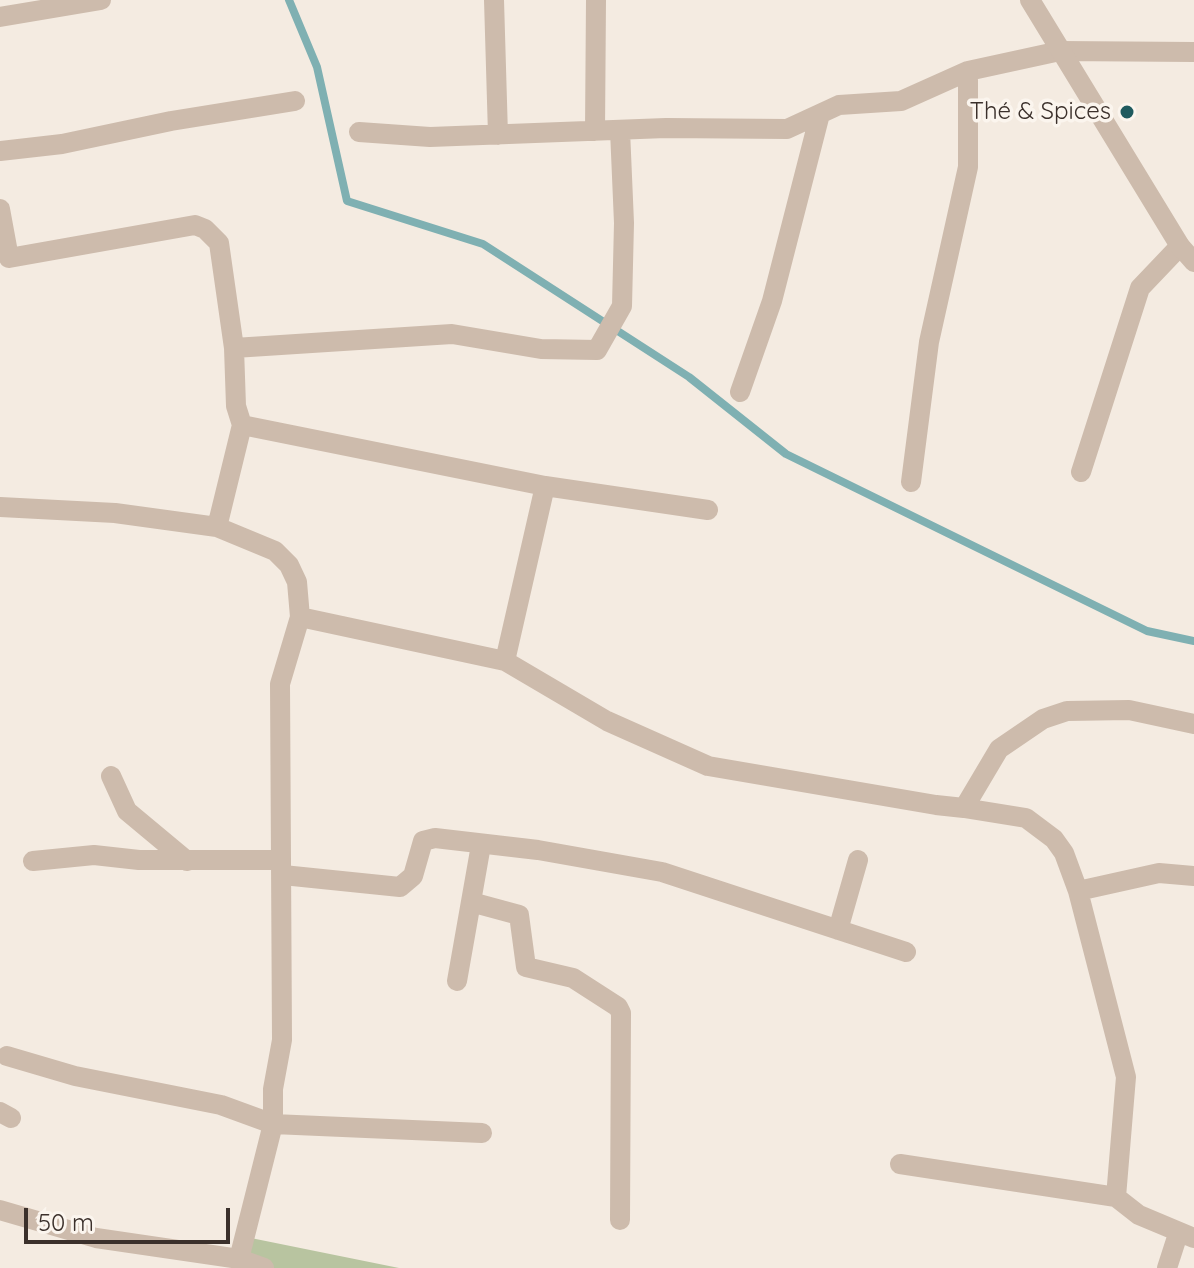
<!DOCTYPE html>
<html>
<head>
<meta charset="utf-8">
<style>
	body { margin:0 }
	#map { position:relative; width:1194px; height:1268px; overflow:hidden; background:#f4ebe1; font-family:Quicksand,sans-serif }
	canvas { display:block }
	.scale { position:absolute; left:24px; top:1208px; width:206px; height:36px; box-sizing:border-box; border:4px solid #3b302b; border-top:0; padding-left:10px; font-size:24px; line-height:28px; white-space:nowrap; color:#3b302b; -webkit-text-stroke:6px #fbf5ee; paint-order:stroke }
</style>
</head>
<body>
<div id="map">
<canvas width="1194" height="1268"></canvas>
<div class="scale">50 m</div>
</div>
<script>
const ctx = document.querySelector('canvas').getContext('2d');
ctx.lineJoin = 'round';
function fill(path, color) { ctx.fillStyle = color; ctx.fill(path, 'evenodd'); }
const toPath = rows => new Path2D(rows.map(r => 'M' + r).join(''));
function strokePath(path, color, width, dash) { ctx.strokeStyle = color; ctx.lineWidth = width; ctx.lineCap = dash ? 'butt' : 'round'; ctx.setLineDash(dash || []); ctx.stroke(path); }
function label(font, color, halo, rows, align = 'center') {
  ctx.font = font + ' Quicksand,sans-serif'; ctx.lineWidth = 7; ctx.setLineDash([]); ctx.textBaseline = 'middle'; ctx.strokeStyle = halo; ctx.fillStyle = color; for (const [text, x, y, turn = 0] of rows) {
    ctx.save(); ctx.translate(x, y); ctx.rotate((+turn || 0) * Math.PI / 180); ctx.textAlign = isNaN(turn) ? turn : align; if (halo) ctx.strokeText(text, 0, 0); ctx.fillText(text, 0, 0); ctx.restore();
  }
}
fill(toPath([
	[241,1236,399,1268,231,1268]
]), '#b8c4a0');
strokePath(toPath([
	[289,0,317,67,347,201,483,244,689,377,786,454,1147,631,1194,641]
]), '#7fb0b2', 8);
strokePath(toPath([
	[494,0,498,135],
	[0,17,101,0],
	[595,131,596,0],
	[359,132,430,137,666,128,787,129,839,105,901,101,968,71],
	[0,151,62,144,171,121,295,101],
	[0,209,9,258,195,225,205,229,219,243,234,348,236,406,242,425,217,527,275,551,289,565,297,582,300,617,505,661,607,721,708,766,936,805,964,808,999,749,1043,719,1067,711,1129,710,1194,724],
	[234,348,452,334,541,349,597,350,622,306,624,223,620,130],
	[740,392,772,301,820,114],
	[242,425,545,486,505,661],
	[1081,472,1140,288,1180,246],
	[911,482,929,342,968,167,968,71,1060,51,1194,52],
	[545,486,708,510],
	[0,507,115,513,217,527],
	[111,776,127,811,187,861],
	[964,808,1026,818,1054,839,1064,853,1078,891,1126,1077,1116,1197,1139,1215,1194,1238],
	[33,861,94,855,139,860,280,860],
	[283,875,400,887,413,876,423,841,435,838,538,850,662,872,906,952],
	[1078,891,1159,873,1194,876],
	[471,902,519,915,526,967,573,978,618,1007,621,1013,620,1220],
	[838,930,858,860],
	[457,981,481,845],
	[7,1056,75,1076,221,1105,273,1124,482,1133],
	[0,1112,11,1118],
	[900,1164,1116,1197],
	[0,1210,96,1238,239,1259,264,1268],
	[239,1259,273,1124,273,1089,282,1040,280,684,300,617],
	[1167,1268,1178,1234]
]), '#cdbbac', 20);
strokePath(toPath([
	[1030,0,1180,246,1194,262]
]), '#cdbbac', 20);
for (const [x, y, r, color] of [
	[1127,112,8,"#1f5a5e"]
]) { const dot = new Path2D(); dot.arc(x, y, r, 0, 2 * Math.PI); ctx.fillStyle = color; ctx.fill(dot); strokePath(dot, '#fbf5ee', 3); }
label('24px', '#3b302b', '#fbf5ee', [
	["Thé & Spices",1111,112]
], 'right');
</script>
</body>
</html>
